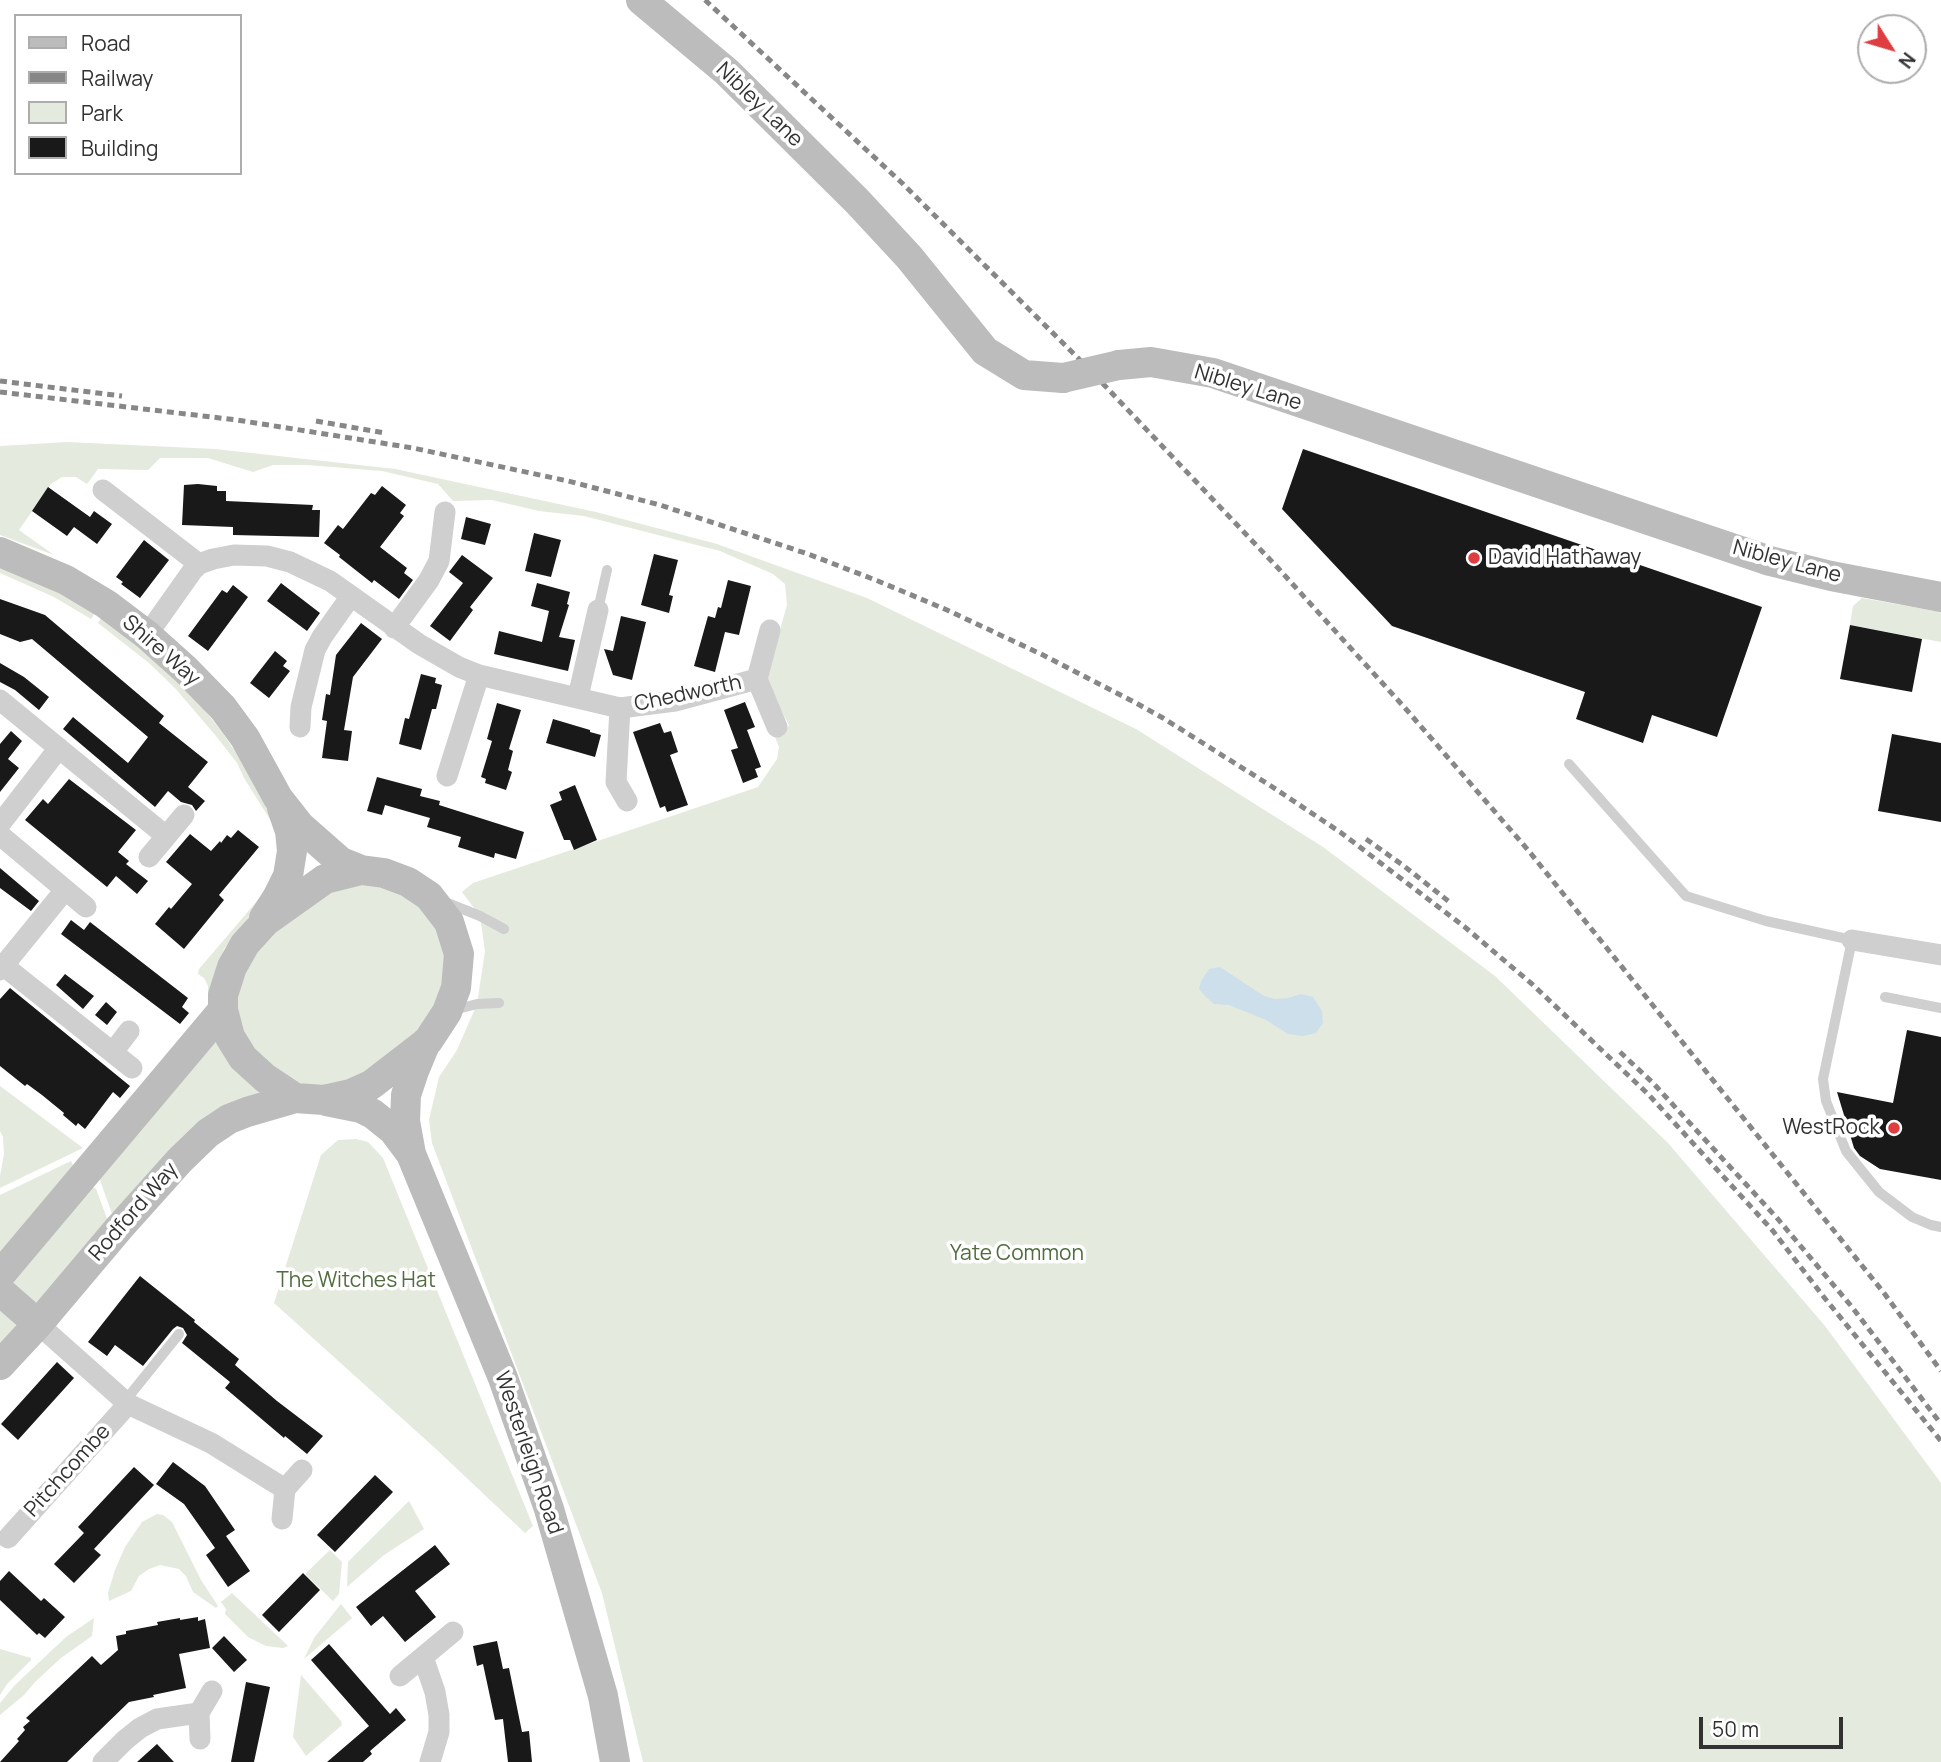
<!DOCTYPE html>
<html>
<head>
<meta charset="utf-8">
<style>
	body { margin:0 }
	#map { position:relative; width:1941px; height:1762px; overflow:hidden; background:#fff; font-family:Manrope,sans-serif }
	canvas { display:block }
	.legend { position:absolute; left:14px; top:14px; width:228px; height:161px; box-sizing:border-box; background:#fff; border:2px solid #adadad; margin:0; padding:9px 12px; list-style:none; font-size:21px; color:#323232 }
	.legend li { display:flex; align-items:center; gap:14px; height:35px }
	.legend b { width:35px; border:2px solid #adadad }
	.north { position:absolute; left:1857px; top:14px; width:70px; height:70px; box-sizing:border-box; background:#fff; border:2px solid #adadad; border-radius:50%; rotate:127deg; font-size:19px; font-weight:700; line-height:28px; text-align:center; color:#323232 }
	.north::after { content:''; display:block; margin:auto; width:24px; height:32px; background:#de3e40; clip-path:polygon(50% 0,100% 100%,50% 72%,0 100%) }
	.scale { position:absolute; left:1699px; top:1717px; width:144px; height:32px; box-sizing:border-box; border:4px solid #323232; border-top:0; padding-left:9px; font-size:21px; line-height:24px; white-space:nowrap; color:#323232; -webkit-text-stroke:5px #fff; paint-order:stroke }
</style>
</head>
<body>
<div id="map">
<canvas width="1941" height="1762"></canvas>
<ul class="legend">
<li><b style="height:9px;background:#bcbcbc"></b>Road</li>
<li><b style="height:9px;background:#878787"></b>Railway</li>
<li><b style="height:19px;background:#e4eade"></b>Park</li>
<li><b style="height:19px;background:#191919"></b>Building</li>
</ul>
<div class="north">N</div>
<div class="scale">50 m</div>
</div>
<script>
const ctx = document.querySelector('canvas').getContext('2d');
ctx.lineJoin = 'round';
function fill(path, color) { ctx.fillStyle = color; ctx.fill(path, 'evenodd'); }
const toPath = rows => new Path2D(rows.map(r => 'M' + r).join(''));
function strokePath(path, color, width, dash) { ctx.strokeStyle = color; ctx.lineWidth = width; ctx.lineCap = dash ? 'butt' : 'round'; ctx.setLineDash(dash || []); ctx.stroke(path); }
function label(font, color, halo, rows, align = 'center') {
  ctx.font = font + ' Manrope,sans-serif'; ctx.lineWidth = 7; ctx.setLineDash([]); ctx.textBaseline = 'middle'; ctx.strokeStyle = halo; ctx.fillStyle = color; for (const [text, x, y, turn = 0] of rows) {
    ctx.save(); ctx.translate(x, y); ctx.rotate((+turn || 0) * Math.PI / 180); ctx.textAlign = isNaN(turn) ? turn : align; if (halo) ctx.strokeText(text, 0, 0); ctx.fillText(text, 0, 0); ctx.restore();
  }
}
fill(toPath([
	[67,442,215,449,395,469,596,512,717,544,867,598,1136,729,1323,847,1495,976,1668,1143,1825,1326,1941,1483,1941,1762,643,1762,602,1593,432,1143,429,1120,439,1077,457,1050,477,1004,485,951,480,916,462,892,473,883,758,787,777,759,779,747,775,737,784,733,789,725,768,687,766,679,787,605,785,584,773,574,720,551,584,516,539,511,492,500,453,501,438,484,382,471,307,465,273,465,253,472,208,458,160,458,148,470,98,469,87,484,76,477,62,477,51,484,19,530,54,555,0,535,0,446],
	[0,563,44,583,95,613,91,619,54,597,0,573],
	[1862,598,1941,612,1941,642,1850,625,1853,606],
	[101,618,128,636,169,672,199,703,222,732,267,799,287,868,224,949,208,998,208,986,204,978,198,974,199,969,275,880,283,858,271,821,244,778,237,763,216,736,175,688,149,663,98,623],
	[372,882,410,898,433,920,448,966,434,1017,364,1077,313,1089,273,1075,238,1029,236,988,265,938,332,889],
	[217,1035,235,1069,254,1088,262,1093,113,1217,99,1177],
	[0,1086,83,1148,0,1188,0,1176,4,1154,3,1137,0,1131],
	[356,1139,368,1142,383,1158,533,1526,525,1533,436,1449,274,1303,321,1155,338,1140],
	[71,1161,73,1165,0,1265,0,1195],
	[91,1186,96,1189,111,1229,45,1308,16,1292,13,1281],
	[0,1305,20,1322,0,1352],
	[409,1501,424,1529,384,1555,347,1587,348,1562],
	[157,1514,163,1515,172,1522,201,1580,218,1606,216,1608,193,1592,186,1576,179,1569,160,1565,149,1569,139,1576,131,1591,109,1601,108,1593,115,1570,125,1547,142,1522],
	[330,1550,342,1562,339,1594,333,1601,305,1574],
	[232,1593,288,1646,283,1648,266,1646,248,1637,225,1614,226,1609,221,1602],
	[341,1604,352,1618,304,1659,314,1638],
	[94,1618,92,1636,61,1658,35,1682,24,1695,0,1715,0,1703,15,1685,66,1637],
	[0,1649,31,1658,31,1660,7,1684,0,1695],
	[301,1675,341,1721,342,1725,306,1756,293,1737]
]), '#e4eade');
fill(toPath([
	[1220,967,1264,996,1275,999,1288,998,1301,994,1313,997,1322,1011,1323,1023,1316,1033,1303,1036,1288,1034,1266,1020,1229,1005,1214,1004,1205,996,1199,989,1201,981,1209,969]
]), '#cedfec');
fill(toPath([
	[1303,449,1762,607,1717,737,1652,715,1643,743,1576,719,1585,692,1392,626,1282,509],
	[198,484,217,486,217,491,226,491,226,501,313,505,312,510,320,510,319,537,233,535,233,527,182,525,184,485],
	[382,486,406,505,400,513,404,516,380,547,407,568,404,573,413,580,399,599,374,580,372,583,339,557,340,555,324,543,338,525,343,529,371,493,375,495],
	[48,487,90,517,94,511,112,524,97,544,74,527,67,536,32,511],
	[466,517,491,524,485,545,461,539],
	[534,533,561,540,551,577,525,571],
	[144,540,169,560,140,598,121,584,123,582,116,577],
	[654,554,678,560,669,595,673,596,669,613,641,605],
	[462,555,493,578,470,607,473,610,450,641,430,626,463,583,449,572],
	[728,580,751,586,739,635,725,632,715,672,694,666,708,616,715,618,718,607,721,608],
	[281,583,320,613,307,631,267,601],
	[537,583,570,592,567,604,569,605,559,637,575,640,568,671,494,654,499,631,542,642,549,611,531,606],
	[233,585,248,597,208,651,188,636,222,590,227,593],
	[0,599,45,615,164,716,159,723,208,762,188,787,205,801,196,811,192,805,181,802,168,791,155,807,63,729,73,717,128,763,148,737,32,639,20,642,0,634],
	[621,616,646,622,632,680,613,675,604,649,613,651],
	[361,623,382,639,353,677,344,730,352,731,348,761,322,758,327,721,322,720,326,694,330,695,336,655],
	[1850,625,1922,639,1912,692,1840,679],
	[275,651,287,661,283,666,290,671,269,698,250,683],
	[0,663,24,677,49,697,39,710,15,690,0,682],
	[421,674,436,678,435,683,442,685,436,709,432,709,421,750,399,744,405,718,409,719],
	[745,702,755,727,747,730,761,767,755,769,758,777,743,783,731,750,738,748,724,710],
	[497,703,521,710,509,749,513,751,508,770,512,772,506,790,485,783,486,779,481,777,492,741,487,739],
	[553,719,590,730,590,732,601,735,595,757,546,743],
	[660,723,664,733,671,731,678,752,670,755,688,805,667,812,665,806,660,808,633,732],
	[11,731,22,741,8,759,19,768,0,792,0,744],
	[1892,734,1941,743,1941,822,1878,811],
	[377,777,422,789,420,796,440,801,439,805,524,832,516,859,495,853,494,858,458,847,461,837,427,827,430,818,385,805,382,815,367,811],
	[69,779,136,830,118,852,129,861,126,864,148,881,137,894,116,876,107,887,25,820,43,799,48,804],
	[575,785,597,840,574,850,570,840,564,840,550,805,562,800,559,792],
	[238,830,259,847,219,895,224,900,184,949,155,924,169,907,171,909,192,884,166,862,190,834,211,851,220,841,221,843,227,835,231,838],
	[0,868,39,901,31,911,0,888],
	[71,920,84,930,90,922,188,998,182,1007,189,1013,180,1024,61,934],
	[65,974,94,996,83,1009,56,985],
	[10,988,130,1086,120,1098,113,1092,85,1129,78,1123,76,1126,63,1115,64,1113,42,1095,27,1084,25,1086,0,1066,0,999],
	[106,1002,117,1012,107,1025,95,1015],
	[1907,1030,1941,1037,1941,1180,1880,1169,1860,1156,1854,1148,1837,1092,1893,1103],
	[140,1276,195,1320,194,1322,239,1359,235,1365,277,1401,323,1436,307,1454,285,1436,284,1438,225,1388,230,1382,182,1343,187,1335,183,1328,177,1326,173,1329,143,1366,115,1345,107,1356,88,1342],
	[57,1362,74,1378,18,1440,1,1424],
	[173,1462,205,1486,235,1530,226,1536,250,1571,228,1587,206,1555,215,1548,184,1504,156,1484],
	[134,1467,154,1485,94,1549,101,1555,74,1583,54,1564,84,1533,78,1527],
	[375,1475,393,1492,335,1552,317,1535],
	[435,1545,450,1564,415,1591,436,1617,405,1642,383,1616,371,1626,356,1607],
	[9,1571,41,1601,44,1598,65,1617,45,1638,39,1633,37,1635,0,1600,0,1581],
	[303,1573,320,1590,279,1632,262,1615],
	[198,1617,198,1621,205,1619,210,1648,179,1654,186,1688,153,1695,154,1697,129,1702,67,1762,0,1762,19,1741,17,1739,25,1730,23,1727,30,1721,26,1718,92,1656,101,1665,118,1650,116,1636,126,1634,126,1631,158,1625,157,1622,180,1618,180,1620],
	[224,1636,247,1660,234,1672,212,1648],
	[497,1641,503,1669,509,1668,522,1732,529,1731,532,1762,508,1762,503,1719,495,1720,483,1664,477,1666,473,1646],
	[329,1644,390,1714,396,1708,406,1720,370,1751,372,1754,363,1762,327,1762,369,1726,311,1660],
	[246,1682,270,1687,254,1762,231,1762],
	[157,1744,174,1762,137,1762]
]), '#191919');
strokePath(toPath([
	[598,610,607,570],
	[1569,764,1686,896,1766,921,1852,940,1823,1079,1826,1101,1846,1151,1879,1192,1912,1217,1931,1225,1941,1227],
	[445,902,480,916,504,929],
	[1885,997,1941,1008],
	[454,1010,477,1004,499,1003],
	[125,1401,179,1334]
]), '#cfcfcf', 10);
strokePath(toPath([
	[103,490,199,564],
	[394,628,429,580,439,561,445,512],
	[770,630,757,679,777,727],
	[147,635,193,570,199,564,213,559,234,555,267,556,290,562,330,581,419,644,459,667,479,675,620,708,675,701,757,679],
	[578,697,598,610],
	[0,700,166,836],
	[620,708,616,782,627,801],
	[300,727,301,707,315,650,322,637,351,596],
	[447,776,479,675],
	[0,824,59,748],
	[0,835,86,907],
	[149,857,184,815],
	[1852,940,1941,955],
	[4,966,132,1068],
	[0,970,65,890],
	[113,1052,129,1031],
	[38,1324,128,1404,211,1443,285,1489],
	[282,1519,285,1489,302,1470],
	[8,1538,128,1404],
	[423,1657,435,1692,439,1715,439,1732,430,1762],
	[400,1676,453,1632],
	[199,1713,200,1739],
	[103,1762,125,1740,140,1728,157,1719,199,1713,212,1691]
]), '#cfcfcf', 21);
strokePath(toPath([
	[641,0,727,72,857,201,909,257,985,351,1024,375,1063,378],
	[1119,365,1151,362,1213,373,1770,561,1831,576,1941,597],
	[0,552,66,580,106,604,147,635,186,670,223,708,245,738,278,798,300,826,341,862,361,870],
	[361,870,384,873,408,882,429,896,449,922,459,954,456,988,447,1012,428,1041,371,1085,351,1094,324,1100,295,1098,265,1078,243,1058,230,1037,223,1010,223,995,232,967,245,944,266,921,325,879,361,870],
	[264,918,277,898,288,876,292,851,290,831,282,808],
	[426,1042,414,1071,406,1095,405,1121,411,1154,503,1378,549,1509,603,1696,615,1762],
	[326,1101,361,1108,373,1114,393,1130,411,1154],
	[0,1275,223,1010],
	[0,1291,38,1324],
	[0,1365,38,1324,119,1228,180,1160,208,1133,229,1119,247,1112,295,1098]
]), '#bcbcbc', 30);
strokePath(toPath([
	[705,0,902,183,1089,369,1278,568,1405,708,1528,850,1884,1293,1941,1371],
	[0,381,122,396],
	[0,392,237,420,413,448,568,481,660,505,808,554,878,581,947,610,1043,655,1136,703,1163,718,1271,786,1340,832,1466,928,1532,984,1649,1095,1773,1231,1823,1296,1941,1441],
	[316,421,385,433],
	[1366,839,1404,866,1452,904],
	[1620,1052,1653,1083,1777,1218,1852,1307,1941,1424]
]), '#878787', 5, [7, 5]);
strokePath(toPath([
	[1063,378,1119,365]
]), '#bcbcbc', 30);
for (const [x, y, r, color] of [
	[1474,558,7,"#de3e40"],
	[1894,1128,7,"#de3e40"]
]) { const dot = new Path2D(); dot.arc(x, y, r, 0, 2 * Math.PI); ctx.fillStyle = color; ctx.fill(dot); strokePath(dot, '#fff', 2.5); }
label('21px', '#323232', '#fff', [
	["Nibley Lane",759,105,44],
	["Nibley Lane",1248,388,17],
	["Nibley Lane",1787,562,15],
	["Shire Way",161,651,41],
	["Chedworth",688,694,-12],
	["Rodford Way",134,1212,-49],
	["Westerleigh Road",528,1453,71],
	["Pitchcombe",68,1471,-48]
]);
label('21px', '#323232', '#fff', [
	["David Hathaway",1488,558],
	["WestRock",1880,1128,"right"]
], 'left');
label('21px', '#526c40', '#fff', [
	["Yate Common",1017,1254],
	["The Witches Hat",356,1281]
]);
</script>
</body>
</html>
